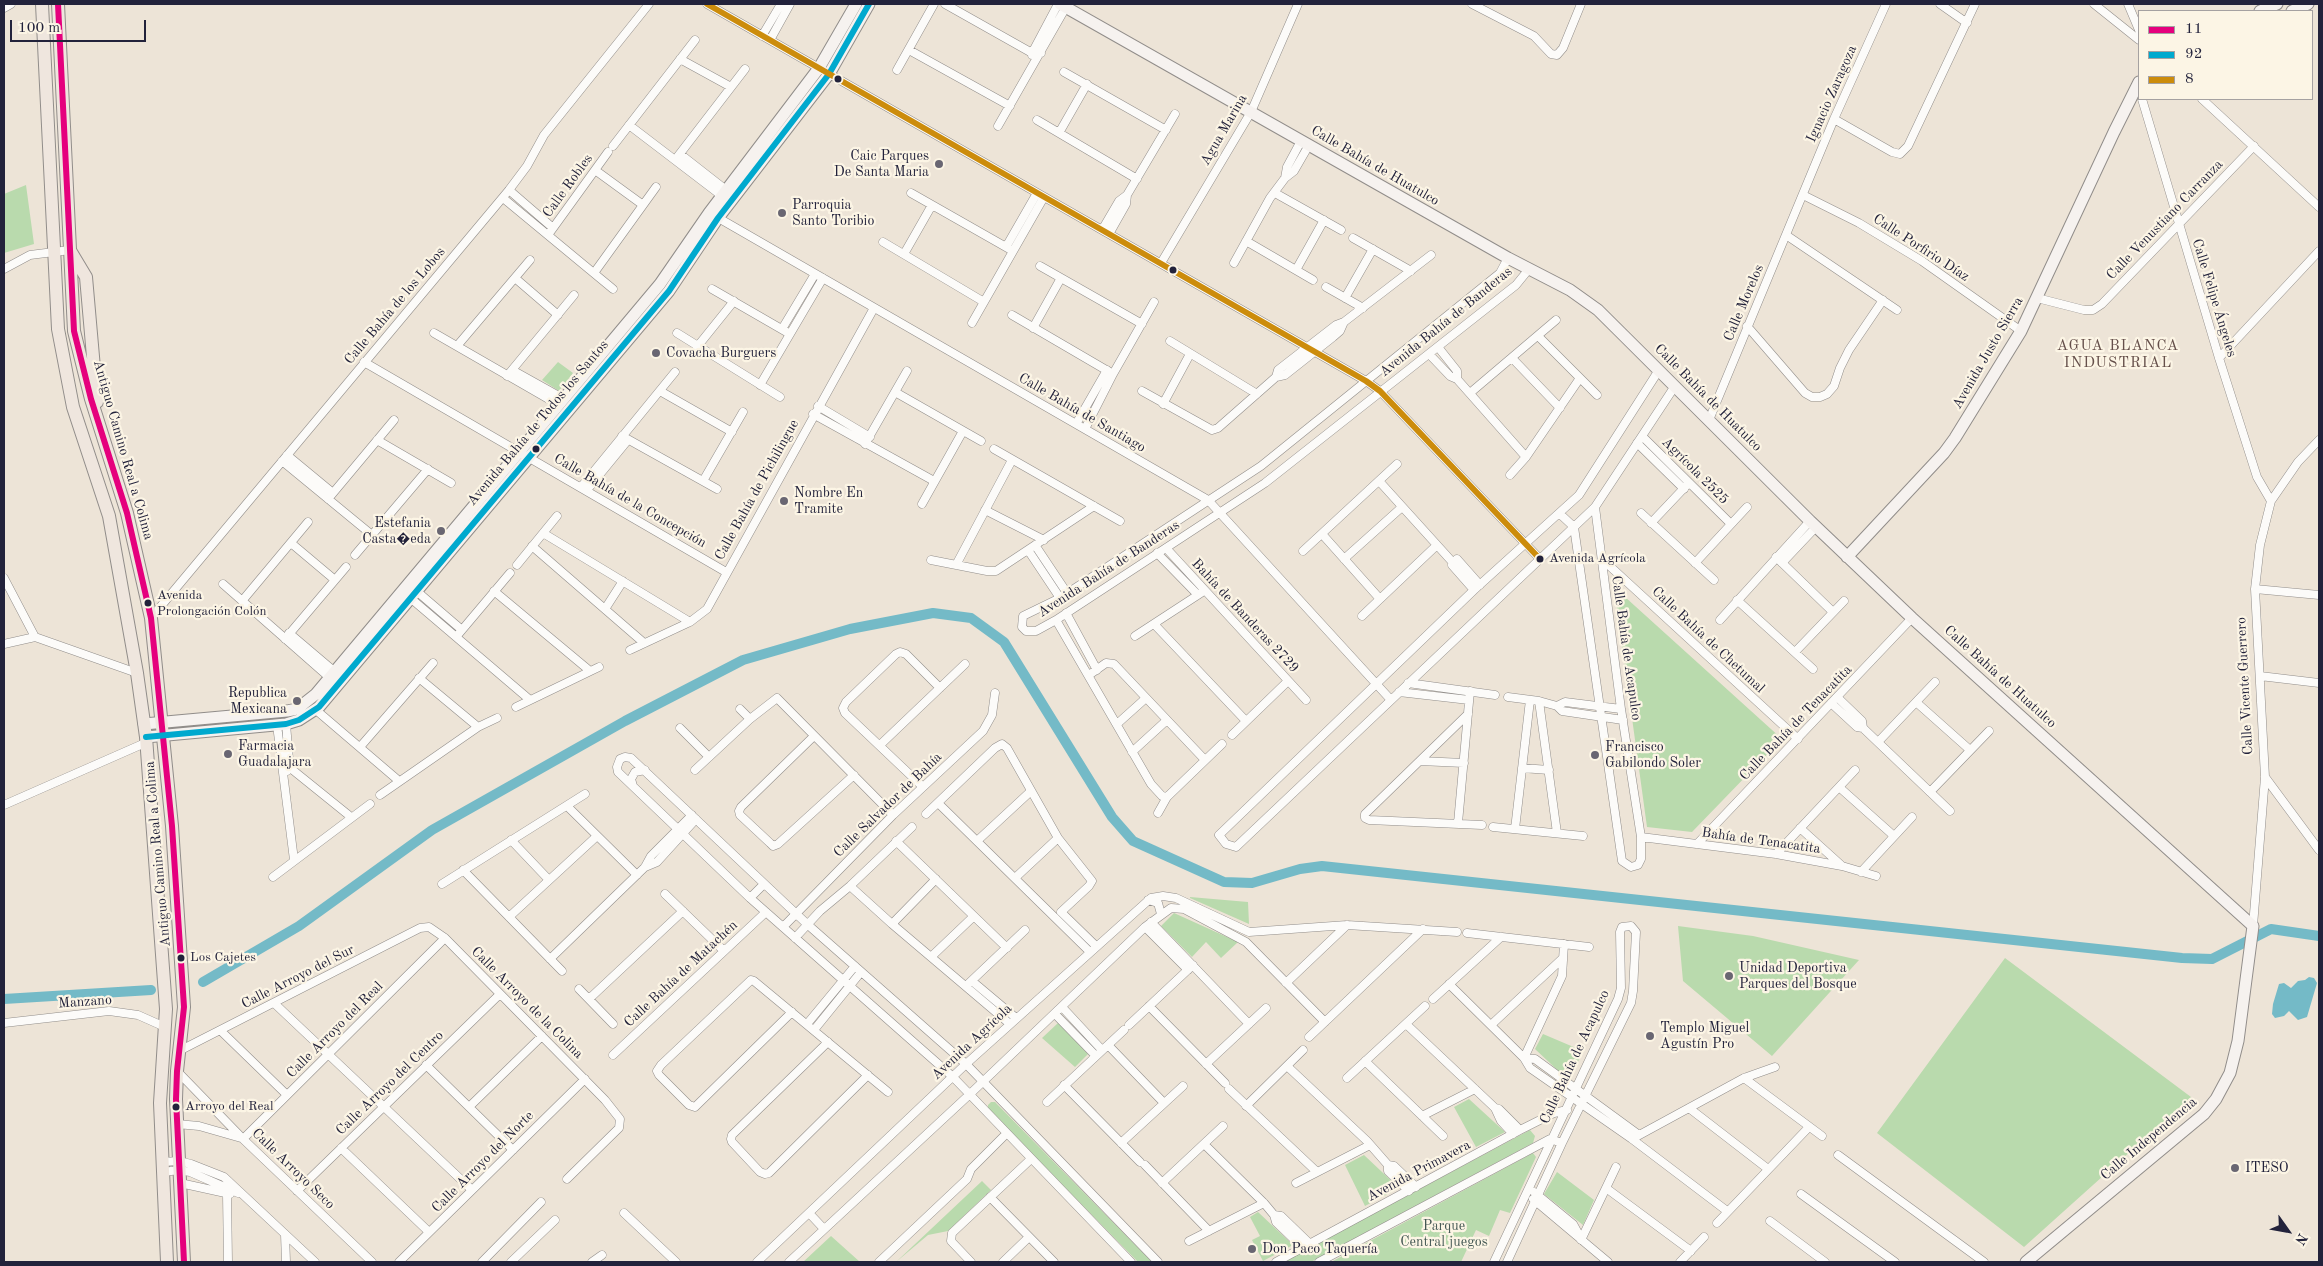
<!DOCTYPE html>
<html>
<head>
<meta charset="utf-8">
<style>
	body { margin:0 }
	#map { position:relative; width:2323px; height:1266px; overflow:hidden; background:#ede4d7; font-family:"Old Standard TT",serif }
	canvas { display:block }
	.frame { position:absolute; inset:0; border:5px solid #22223b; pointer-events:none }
	.legend { position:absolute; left:2138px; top:10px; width:175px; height:90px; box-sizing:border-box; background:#fcf5e5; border:1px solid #a5a1a1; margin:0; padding:6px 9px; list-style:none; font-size:15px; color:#22223b }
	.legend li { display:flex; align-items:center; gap:10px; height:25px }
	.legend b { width:25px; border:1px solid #a5a1a1 }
	.north { position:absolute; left:2263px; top:1206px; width:50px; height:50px; -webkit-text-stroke:4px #fcf5e5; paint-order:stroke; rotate:122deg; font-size:14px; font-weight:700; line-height:20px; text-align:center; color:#22223b }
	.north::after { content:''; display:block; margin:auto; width:18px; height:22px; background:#22223b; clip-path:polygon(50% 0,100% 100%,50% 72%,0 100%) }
	.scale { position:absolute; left:10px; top:20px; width:136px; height:22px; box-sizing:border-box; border:2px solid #22223b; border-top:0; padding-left:6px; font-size:15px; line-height:18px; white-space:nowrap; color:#22223b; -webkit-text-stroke:4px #fcf5e5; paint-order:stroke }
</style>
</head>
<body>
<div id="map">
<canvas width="2323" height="1266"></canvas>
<div class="frame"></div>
<ul class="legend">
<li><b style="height:6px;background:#e5007d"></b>11</li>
<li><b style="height:6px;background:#00a9ce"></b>92</li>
<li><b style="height:6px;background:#cc8c0c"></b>8</li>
</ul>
<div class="north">N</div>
<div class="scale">100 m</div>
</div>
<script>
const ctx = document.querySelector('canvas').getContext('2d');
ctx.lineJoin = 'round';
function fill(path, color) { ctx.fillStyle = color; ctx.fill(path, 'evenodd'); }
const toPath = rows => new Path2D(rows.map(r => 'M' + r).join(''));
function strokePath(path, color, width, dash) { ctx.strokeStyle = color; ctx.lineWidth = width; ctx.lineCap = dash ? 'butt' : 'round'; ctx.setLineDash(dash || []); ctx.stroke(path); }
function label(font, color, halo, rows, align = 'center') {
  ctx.font = font + ' "Old Standard TT",serif'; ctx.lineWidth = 4.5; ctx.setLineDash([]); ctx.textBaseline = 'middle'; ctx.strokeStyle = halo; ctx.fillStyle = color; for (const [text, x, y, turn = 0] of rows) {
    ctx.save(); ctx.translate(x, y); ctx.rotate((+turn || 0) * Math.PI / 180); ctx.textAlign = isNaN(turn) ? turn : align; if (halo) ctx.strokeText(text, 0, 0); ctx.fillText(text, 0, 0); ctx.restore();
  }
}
fill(toPath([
	[26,185,34,244,4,253,4,194],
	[558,362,573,373,559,391,542,380],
	[1614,587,1782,739,1692,832,1647,827],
	[1190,897,1248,902,1249,924,1190,898],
	[1174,913,1238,942,1221,958,1206,942,1192,957,1161,926],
	[1678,926,1753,936,1859,960,1772,1056,1683,981],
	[2005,958,2191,1097,2024,1247,1877,1133],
	[1058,1023,1088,1054,1075,1067,1042,1038],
	[1543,1034,1583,1051,1569,1081,1535,1049],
	[1469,1099,1505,1132,1476,1147,1454,1107],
	[991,1102,995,1102,1152,1262,1138,1262,988,1109,988,1105],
	[1530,1130,1535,1136,1533,1143,1311,1262,1283,1262],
	[1533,1153,1536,1157,1510,1213,1500,1210,1489,1236,1476,1230,1461,1262,1331,1262],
	[1364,1155,1399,1188,1365,1206,1345,1165],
	[1557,1172,1594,1200,1583,1225,1544,1194],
	[982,1181,991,1190,948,1231,928,1235,896,1262],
	[1258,1212,1293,1245,1263,1261,1252,1240,1260,1236,1250,1217],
	[831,1236,860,1262,803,1262]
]), '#b9daad');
fill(toPath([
	[2309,977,2314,978,2317,983,2307,1017,2298,1020,2289,1011,2284,1016,2275,1018,2272,1014,2273,1004,2279,984,2284,983,2291,988,2298,981,2305,980]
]), '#74bac7');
strokePath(toPath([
	[203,982,299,926,432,830,625,721,743,660,850,629,933,613,971,618,1004,642,1112,817,1133,841,1224,882,1252,883,1300,869,1322,866,2182,958,2212,959,2271,929,2319,936],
	[4,999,151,990]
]), '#74bac7', 10);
const street = toPath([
	[707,4,1366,381,1380,391,1540,559],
	[945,4,1032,53,1041,53],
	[1472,4,1534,36,1551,54,1557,55,1563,48,1581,4],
	[1940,4,1967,23],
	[2094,4,2139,40],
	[2128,4,2139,30],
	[4,8,11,4],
	[762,36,781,4],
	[770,40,790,4],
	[909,50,1010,106],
	[1032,55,1032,53,1058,4],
	[680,59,731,87],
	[897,70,934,4],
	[1064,72,1166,130],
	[2142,99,2219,358,2257,477,2271,501],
	[2202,99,2319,207],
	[1834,119,1892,152,1900,154,1908,146,1975,4],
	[1037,120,1137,179],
	[629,125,722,196],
	[998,126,1066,7],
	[1059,133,1087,84],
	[613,146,695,40],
	[680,154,726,190],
	[675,160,745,69],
	[595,170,643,205],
	[1285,178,1287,167,1301,141],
	[509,190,553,228],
	[911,193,1013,251],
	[1275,193,1341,230],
	[1803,195,1859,223,1922,261,2021,331],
	[503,198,613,289],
	[715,216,1208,500,1391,700],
	[1102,230,1119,201,1127,195],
	[1109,234,1126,204,1127,195,1175,114],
	[548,235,608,152],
	[1786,235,1897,310],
	[1353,238,1411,271],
	[1246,241,1313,280],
	[883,242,984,302],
	[1006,247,1037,193],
	[904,254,932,205],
	[1508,258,1500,273,1261,466,1060,598,1023,616,1022,627,1026,631,1036,631,1056,620,1265,483,1516,285,1529,269],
	[1161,263,1251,112,1298,4],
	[1234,263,1270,198,1285,178,1294,171,1309,145],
	[1040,266,1142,324],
	[4,269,30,255,70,250],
	[1296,270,1324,220],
	[594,273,656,187],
	[515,278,558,315],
	[1326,287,1363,308],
	[712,289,790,334],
	[1345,298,1373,249],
	[2037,298,2084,310,2093,310,2102,304,2254,146],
	[1012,315,1113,374],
	[972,323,1044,197],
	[1747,326,1805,393,1812,397,1820,397,1827,394,1834,386,1840,368,1849,350,1883,300],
	[1033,328,1061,278],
	[782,329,815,274],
	[434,333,559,405],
	[677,333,780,397],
	[1538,336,1597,395],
	[1170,341,1257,394],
	[457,346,530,260],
	[697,347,734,301],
	[1438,347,1457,371,1457,379],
	[1429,354,1450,376,1457,379,1526,457],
	[1512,358,1560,408],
	[2219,358,2319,251],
	[364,362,726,572],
	[512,370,564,399],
	[1659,370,1579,495,1474,590,1219,835,1226,844,1236,847,1595,507,1675,386],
	[507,376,574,295],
	[1276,377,1278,370,1336,325,1344,322,1431,255],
	[760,385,823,278],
	[660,391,732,432],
	[1142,391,1212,430,1218,428,1276,377,1285,375,1333,337,1340,331,1344,322],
	[895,392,981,441],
	[1470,393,1556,320],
	[1163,404,1190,354],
	[818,406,870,437],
	[813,414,934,481],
	[1709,420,1834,119,1886,4],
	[1076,424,1107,370],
	[1085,429,1113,374,1154,302],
	[622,436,717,489],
	[1642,436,1731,524],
	[377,440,451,483],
	[1637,443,1684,489],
	[865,444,907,371],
	[994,449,1120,521],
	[287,455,333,493],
	[282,461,372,535],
	[1510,475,1526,457,1580,378],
	[703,481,743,412],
	[1379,481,1456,566],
	[581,487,675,372],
	[587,490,628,440],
	[328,499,394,420],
	[922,504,963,431],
	[985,510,1044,540],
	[1641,513,1714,580],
	[1560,514,1574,527,1622,861,1631,867,1638,865,1641,859,1641,837,1621,709,1595,507],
	[1651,523,1686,486],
	[543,533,690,622],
	[1322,534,1380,599],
	[291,543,335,580],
	[1035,545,1067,593],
	[532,546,644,643],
	[1166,548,1306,700],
	[1028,550,1060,598],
	[1303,551,1397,464],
	[1157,553,1198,595],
	[355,555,428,469],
	[1776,557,1833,612],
	[1344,559,1402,507],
	[1602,559,1798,739],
	[931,560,987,571,996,571,1094,506],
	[1457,562,1457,559,1480,585],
	[1695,563,1747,507],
	[1782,563,1816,527],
	[517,565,557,516],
	[956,565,1012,460],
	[1452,565,1474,590],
	[4,578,35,637],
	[223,584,330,678],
	[413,588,462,630],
	[2255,589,2319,595],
	[494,591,590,671],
	[408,596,530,700],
	[1737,600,1813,669],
	[242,601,308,522],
	[605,609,623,581],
	[1066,613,1097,670],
	[1362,616,1437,545],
	[151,618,509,190,527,166,544,135,649,4],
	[1056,620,1151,784,1162,796,1167,797,1222,744],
	[1720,620,1810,521],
	[1154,624,1246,721],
	[289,633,335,672],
	[1135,636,1204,591],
	[456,637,510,573],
	[285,639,346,567],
	[4,644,35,637,137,673],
	[630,650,690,622,707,609,874,308],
	[1795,652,1844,601],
	[1089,675,1106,663,1114,664,1205,760],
	[2260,676,2319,683],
	[419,678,478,727],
	[1408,683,1495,695],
	[1399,692,1469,700],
	[1508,697,1539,701,1557,706,1562,711,1623,720],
	[1837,697,1862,721,1863,728],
	[1539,701,1557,833],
	[1916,702,1970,750],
	[1831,703,1857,727,1863,728,1950,811],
	[1557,706,1565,702,1621,709],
	[516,707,599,667],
	[740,709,750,719],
	[316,710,399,781],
	[1468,714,1365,814,1365,818,1369,820,1482,825],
	[286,724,289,760,287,771],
	[1117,724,1146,698],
	[277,725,294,860],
	[680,728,709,757],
	[1232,735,1288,681],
	[814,736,741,807,739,811,740,815,770,843,773,846,778,844,854,775],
	[1878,742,1935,682],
	[880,745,965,664],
	[360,747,433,663],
	[1132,752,1167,720],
	[1420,761,1464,763],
	[283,767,289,767,351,817],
	[1522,768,1549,770],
	[695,770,750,719,777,698,893,815],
	[2265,777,2319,850],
	[633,786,631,779,635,772,645,770],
	[923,787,845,713,843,708,846,702,896,654,900,652,906,654,940,688],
	[1839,787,1894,836],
	[1930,792,1989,731],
	[380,795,478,727,497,718],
	[938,803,1090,952],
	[4,805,145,743],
	[567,806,637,875],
	[1158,813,1167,797],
	[926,814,995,748,1002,744,1007,748,1058,838,1092,881,1089,886,1061,912,1096,946],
	[1458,823,1470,691],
	[1493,827,1583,836],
	[1800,828,1841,865],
	[1515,829,1530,700],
	[1641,837,1776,854,1842,866,1876,876],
	[511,840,549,880],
	[896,841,1007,948],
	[977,841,1031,791],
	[1697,844,1912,618],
	[1776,854,1855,770],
	[645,867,657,862,696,819],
	[463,870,562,971],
	[1861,872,1912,817],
	[273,877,370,804],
	[1015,878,1058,838],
	[442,884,585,794],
	[850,886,892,924,1010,1024],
	[665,894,724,951],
	[750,898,764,884],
	[1148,900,1158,903,1161,914],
	[509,917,597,836],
	[1151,922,1249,1024],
	[892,924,936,879],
	[2253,926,2265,777,2255,589,2260,545,2271,501,2298,462,2319,440],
	[783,927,893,815,983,731,992,715,995,693],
	[1145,927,1188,970],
	[1467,933,1589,947],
	[795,938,820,911,850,886,912,827],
	[932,956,974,916],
	[550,959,645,867,651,856,692,815],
	[972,981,1016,1018],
	[1286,983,1347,925],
	[1449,984,1524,1058,1530,1068,1632,1139,1727,1211],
	[966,986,1025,930],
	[579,989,613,1024],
	[589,999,683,911],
	[1433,999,1501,937],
	[274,1003,472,1190],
	[1149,1006,1225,1083],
	[1062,1007,1102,1050],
	[792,1012,695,1107,689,1105,659,1075,657,1071,661,1065,751,980,754,981,888,1092],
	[1055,1014,1096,1056],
	[4,1023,109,1011,138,1015,165,1027],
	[807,1024,855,966],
	[1406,1024,1495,1108,1499,1109,1520,1130],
	[1129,1025,1193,965],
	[1491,1025,1563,958],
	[814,1030,861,972],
	[221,1031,287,1095],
	[1309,1037,1423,929],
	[828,1042,732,1135,731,1139,732,1142,760,1172,765,1174,769,1173,868,1075],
	[1108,1045,1164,1103],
	[179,1051,420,928,429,927,445,938,605,1100,620,1119,619,1128,567,1179],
	[613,1055,766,912],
	[1524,1058,1535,1059,1639,1135],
	[1524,1058,1562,976,1564,944],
	[1365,1061,1443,1136],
	[1206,1064,1266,1008],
	[426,1065,513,1150],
	[1287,1066,1367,1141,1388,1165,1388,1171,1409,1191],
	[177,1071,243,1139,372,1262],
	[1347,1078,1425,1006],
	[1744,1078,1822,1136],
	[1064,1085,1140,1162],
	[1229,1089,1317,1172],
	[1047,1102,1124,1030],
	[1246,1106,1303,1050],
	[469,1107,542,1036],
	[1495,1108,1501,1121,1513,1134],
	[1689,1108,1768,1169],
	[1422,1116,1475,1089],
	[177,1124,199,1126,241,1138],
	[243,1139,445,938],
	[1632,1139,1744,1078,1775,1067],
	[1121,1143,1183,1086],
	[1204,1144,1264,1203,1274,1215,1276,1222,1303,1248],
	[341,1148,429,1232],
	[1838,1155,1984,1262],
	[163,1162,179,1161,191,1164,224,1177,315,1262],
	[1145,1165,1209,1231],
	[1388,1165,1394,1166,1416,1187],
	[163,1172,179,1170,190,1172,238,1193],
	[180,1183,230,1194],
	[1162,1183,1223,1126],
	[1296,1183,1370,1145],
	[1606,1188,1691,1251],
	[297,1191,500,994],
	[1534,1192,1573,1224,1579,1235],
	[1801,1194,1895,1262],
	[990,1197,1054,1262],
	[1533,1199,1608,1262],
	[624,1213,676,1262],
	[809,1213,824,1229],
	[1274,1215,1281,1216,1310,1244],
	[1770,1221,1825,1262],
	[1717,1223,1809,1127],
	[285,1234,286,1262],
	[1581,1240,1616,1167],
	[1189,1241,1264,1203],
	[228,1262,227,1194,230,1184],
	[399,1262,585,1079],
	[482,1262,541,1202],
	[511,1262,555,1220],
	[592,1262,602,1255],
	[757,1262,966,1064,1151,898,1163,896,1176,898,1249,932,1347,925,1457,932],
	[789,1262,970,1094,1145,927,1171,908,1184,909,1246,942,1325,1022],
	[879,1262,967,1179,971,1169,1006,1134],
	[971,1262,951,1241,952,1233,1031,1159],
	[1003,1262,1029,1237],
	[1131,1262,953,1077,750,898,618,772,617,767,620,759,625,757,631,758,807,924,966,1064,1158,1262],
	[1276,1262,1520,1130,1554,1113,1567,1110],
	[1319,1262,1550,1139,1562,1143],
	[1494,1262,1618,999,1621,988,1620,932,1622,927,1631,926,1636,932,1633,991,1631,1003,1562,1143,1507,1262],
	[1680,1262,1704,1237]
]);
const secondary = toPath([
	[1060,4,1508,258,1570,290,1598,310,1810,521,1912,618,2253,926,2238,1041,2230,1073,2216,1099,2204,1114,2026,1262],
	[2260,11,2277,4],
	[2292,11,2308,4],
	[1847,557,1944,453,1955,438,2021,331,2114,132,2139,82],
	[144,724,287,711,297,709,316,694,660,284,709,213,819,68,856,4],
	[146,737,286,724,299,720,319,707,669,291,718,218,829,74,869,4]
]);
const primary = toPath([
	[42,4,58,329,73,407,109,516,137,673,146,737,166,1009,160,1103,167,1262],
	[58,4,74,331,91,399,127,513,151,618,172,826,184,1007,177,1071,176,1099,184,1262],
	[71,252,86,277,97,402]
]);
strokePath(street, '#918d8a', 9);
strokePath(secondary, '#918d8a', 13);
strokePath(primary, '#918d8a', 14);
strokePath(street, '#fcfbf9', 8);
strokePath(secondary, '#f6f2ef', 11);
strokePath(primary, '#efe6de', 12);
strokePath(toPath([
	[58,4,74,331,91,399,127,513,151,618,172,826,184,1007,177,1071,176,1099,184,1262]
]), '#e5007d', 6);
strokePath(toPath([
	[146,737,286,724,299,720,319,707,669,291,718,218,829,74,869,4]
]), '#00a9ce', 6);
strokePath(toPath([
	[707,4,1366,381,1380,391,1540,559]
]), '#cc8c0c', 6);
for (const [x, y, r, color] of [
	[838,79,4.5,"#22223b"],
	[939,164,5,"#696672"],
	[782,213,5,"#696672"],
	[1173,270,4.5,"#22223b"],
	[656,353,5,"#696672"],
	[536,449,4.5,"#22223b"],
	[784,501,5,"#696672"],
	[441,531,5,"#696672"],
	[1540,559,4.5,"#22223b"],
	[148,603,4.5,"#22223b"],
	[297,701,5,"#696672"],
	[228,754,5,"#696672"],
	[1595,755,5,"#696672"],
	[181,958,4.5,"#22223b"],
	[1729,976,5,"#696672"],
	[1650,1036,5,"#696672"],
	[176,1107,4.5,"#22223b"],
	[2235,1168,5,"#696672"],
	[1252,1249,5,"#696672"]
]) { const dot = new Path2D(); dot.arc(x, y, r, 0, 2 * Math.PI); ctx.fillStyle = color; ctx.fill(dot); strokePath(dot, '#fcf5e5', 2); }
label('13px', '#22223b', '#fcf5e5', [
	["Avenida Agrícola",1549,559],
	["Avenida",157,596],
	["Prolongación Colón",157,612],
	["Los Cajetes",190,958],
	["Arroyo del Real",185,1107]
], 'left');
label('14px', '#22223b', '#fcf5e5', [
	["Ignacio Zaragoza",1832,94,-66],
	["Agua Marina",1224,130,-60],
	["Calle Bahía de Huatulco",1375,166,30],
	["Calle Robles",568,186,-54],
	["Calle Venustiano Carranza",2165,220,-46],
	["Calle Porfirio Díaz",1921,248,33],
	["Calle Felipe Ángeles",2214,298,73],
	["Calle Morelos",1744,303,-67],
	["Calle Bahía de los Lobos",395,306,-50],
	["Avenida Bahía de Banderas",1446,322,-39],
	["Avenida Justo Sierra",1988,353,-60],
	["Calle Bahía de Huatulco",1708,398,45],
	["Calle Bahía de Santiago",1082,413,30],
	["Avenida Bahía de Todos los Santos",538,423,-50],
	["Antiguo Camino Real a Colima",123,450,74],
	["Agrícola 2525",1695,471,45],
	["Calle Bahía de Pichilingue",757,490,-61],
	["Calle Bahía de la Concepción",630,501,30],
	["Avenida Bahía de Banderas",1109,569,-33],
	["Bahía de Banderas 2729",1245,616,47],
	["Calle Bahía de Chetumal",1708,640,43],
	["Calle Bahía de Acapulco",1626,648,82],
	["Calle Bahía de Huatulco",2000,677,42],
	["Calle Vicente Guerrero",2245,686,-93],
	["Calle Bahía de Tenacatita",1796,723,-46],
	["Calle Salvador de Bahía",888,805,-44],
	["Bahía de Tenacatita",1761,841,8],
	["Antiguo Camino Real a Colima",158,854,-95],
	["Calle Bahía de Matachén",681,974,-43],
	["Calle Arroyo del Sur",298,977,-27],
	["Manzano",85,1002,-4],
	["Calle Arroyo de la Colina",527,1003,45],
	["Calle Arroyo del Real",335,1030,-45],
	["Avenida Agrícola",972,1042,-43],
	["Calle Bahía de Acapulco",1575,1057,-65],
	["Calle Arroyo del Centro",390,1083,-44],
	["Calle Independencia",2149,1139,-40],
	["Calle Arroyo del Norte",483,1162,-45],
	["Calle Arroyo Seco",293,1169,44],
	["Avenida Primavera",1419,1171,-28]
]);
label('14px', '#22223b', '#fcf5e5', [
	["Caic Parques",929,156,"right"],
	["De Santa Maria",929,172,"right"],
	["Parroquia",792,205],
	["Santo Toribio",792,221],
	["Covacha Burguers",666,353],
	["Nombre En",794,493],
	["Tramite",794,509],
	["Estefania",431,523,"right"],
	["Casta�eda",431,539,"right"],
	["Republica",287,693,"right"],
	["Mexicana",287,709,"right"],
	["Farmacia",238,746],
	["Guadalajara",238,762],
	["Francisco",1605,747],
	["Gabilondo Soler",1605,763],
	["Unidad Deportiva",1739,968],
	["Parques del Bosque",1739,984],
	["Templo Miguel",1660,1028],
	["Agustín Pro",1660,1044],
	["ITESO",2245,1168],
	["Don Paco Taquería",1262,1249]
], 'left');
label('14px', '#435753', '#fcf5e5', [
	["Parque",1444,1226],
	["Central juegos",1444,1242]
]);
ctx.letterSpacing = '1px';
label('15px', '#654f4a', '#fcf5e5', [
	["AGUA BLANCA",2118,346],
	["INDUSTRIAL",2118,363]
]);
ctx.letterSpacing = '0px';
</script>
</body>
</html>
